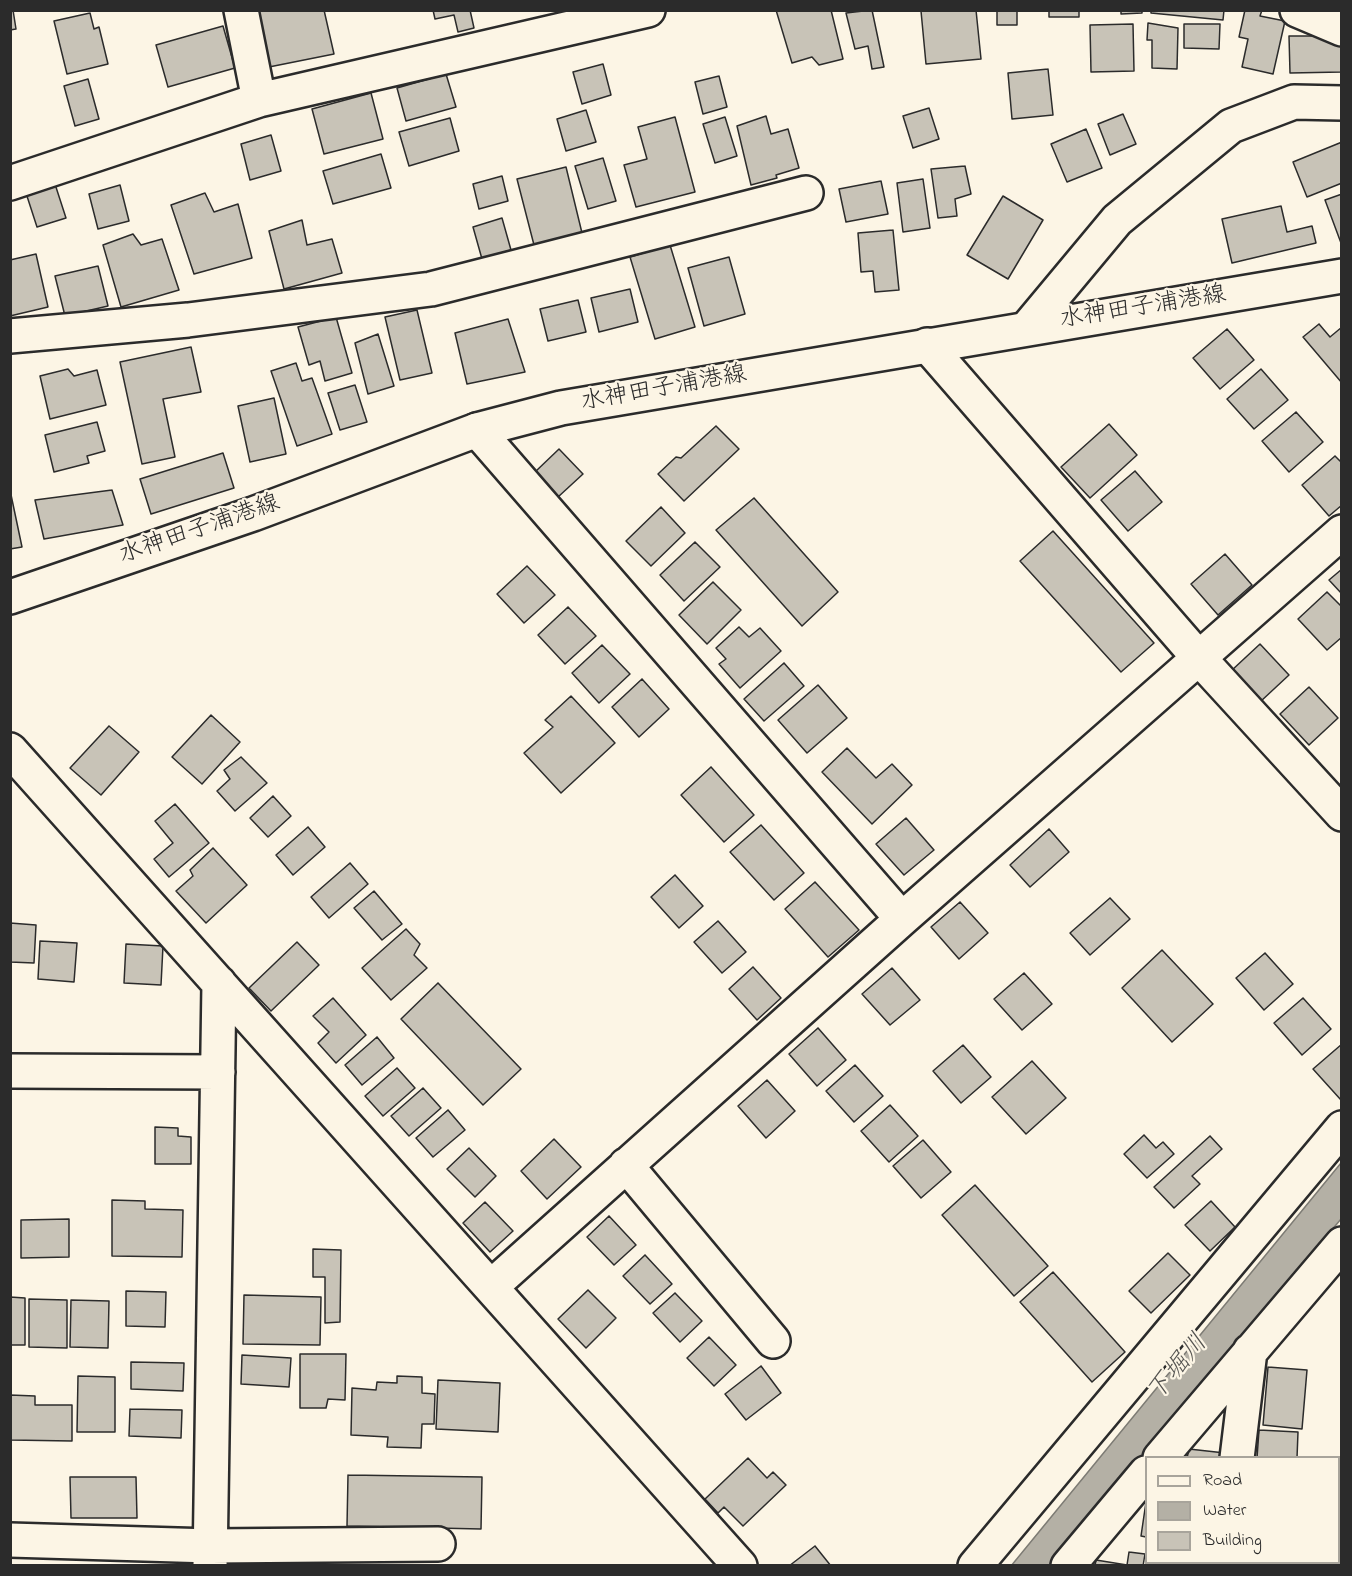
<!DOCTYPE html>
<html>
<head>
<meta charset="utf-8">
<style>
	body { margin:0 }
	#map { position:relative; width:1352px; height:1576px; overflow:hidden; background:#fcf5e5; font-family:"Indie Flower",sans-serif }
	canvas { display:block }
	.frame { position:absolute; inset:0; border:12px solid #2b2b2b; pointer-events:none }
	.legend { position:absolute; left:1145px; top:1456px; width:195px; height:108px; box-sizing:border-box; background:#fcf5e5; border:2px solid #a8a49b; margin:0; padding:8px 10px; list-style:none; font-size:18px; color:#2b2b2b }
	.legend li { display:flex; align-items:center; gap:12px; height:30px }
	.legend b { width:30px; border:2px solid #a8a49b }
</style>
</head>
<body>
<div id="map">
<canvas width="1352" height="1576"></canvas>
<div class="frame"></div>
<ul class="legend">
<li><b style="height:8px;background:#fcf5e5"></b>Road</li>
<li><b style="height:16px;background:#b4b0a5"></b>Water</li>
<li><b style="height:16px;background:#c8c3b7"></b>Building</li>
</ul>
</div>
<script>
const ctx = document.querySelector('canvas').getContext('2d');
ctx.lineJoin = 'round';
function fill(path, color) { ctx.fillStyle = color; ctx.fill(path, 'evenodd'); }
const toPath = rows => new Path2D(rows.map(r => 'M' + r).join(''));
function strokePath(path, color, width, dash) { ctx.strokeStyle = color; ctx.lineWidth = width; ctx.lineCap = dash ? 'butt' : 'round'; ctx.setLineDash(dash || []); ctx.stroke(path); }
function label(font, color, halo, rows, align = 'center') {
  ctx.font = font + ' "Indie Flower","Klee One",sans-serif'; ctx.lineWidth = 4.5; ctx.setLineDash([]); ctx.textBaseline = 'middle'; ctx.strokeStyle = halo; ctx.fillStyle = color; for (const [text, x, y, turn = 0] of rows) {
    ctx.save(); ctx.translate(x, y); ctx.rotate((+turn || 0) * Math.PI / 180); ctx.textAlign = isNaN(turn) ? turn : align; if (halo) ctx.strokeText(text, 0, 0); ctx.fillText(text, 0, 0); ctx.restore();
  }
}
const water = toPath([
	[1341,1163,1341,1219,1050,1565,1011,1566,1341,1163]
]);
fill(water, '#b4b0a5');
strokePath(water, '#7d7b74', 1.5);
const building = toPath([
	[10,10,13,10,16,29,10,30,10,10],
	[257,10,324,10,334,54,269,67,257,10],
	[433,10,470,10,474,28,458,32,454,15,435,19,433,10],
	[776,10,831,10,843,59,819,65,812,57,792,63,776,10],
	[872,10,884,67,872,69,868,46,855,49,846,13,872,10],
	[976,10,981,59,926,64,921,11,976,10],
	[997,10,1017,10,1017,25,997,25,997,10],
	[1049,10,1079,10,1079,17,1049,17,1049,10],
	[1121,10,1142,10,1142,13,1121,14,1121,10],
	[1151,10,1224,10,1223,20,1151,13,1151,10],
	[1245,10,1262,10,1260,16,1285,21,1273,74,1242,67,1248,39,1239,37,1245,10],
	[90,13,94,29,99,27,108,64,67,74,54,21,90,13],
	[1148,23,1178,28,1177,69,1152,68,1152,40,1147,40,1148,23],
	[1133,24,1134,71,1091,72,1090,25,1133,24],
	[1184,24,1220,24,1219,49,1184,48,1184,24],
	[223,26,235,68,168,87,156,45,223,26],
	[1289,36,1322,36,1342,44,1342,72,1290,73,1289,36],
	[603,64,611,95,582,104,573,72,603,64],
	[1048,69,1053,115,1012,119,1008,73,1048,69],
	[446,74,456,107,406,121,397,88,446,74],
	[719,76,727,107,703,114,695,82,719,76],
	[88,79,99,119,75,126,64,86,88,79],
	[371,93,383,139,324,154,312,109,371,93],
	[929,108,939,139,913,148,903,116,929,108],
	[586,110,596,142,566,151,557,119,586,110],
	[1123,114,1136,144,1110,155,1098,124,1123,114],
	[766,116,771,134,788,129,799,168,776,175,777,178,751,185,737,126,766,116],
	[675,117,695,192,636,207,624,165,647,159,638,127,675,117],
	[725,117,737,156,715,163,703,124,725,117],
	[450,118,459,151,409,166,399,132,450,118],
	[1086,129,1102,168,1067,182,1051,144,1086,129],
	[271,135,281,171,250,180,241,144,271,135],
	[1342,142,1342,183,1307,197,1293,162,1342,142],
	[381,154,391,188,333,204,323,171,381,154],
	[603,158,616,201,588,209,575,166,603,158],
	[965,166,971,194,955,199,957,216,938,218,931,169,965,166],
	[566,167,582,233,534,245,517,179,566,167],
	[502,176,508,201,479,209,473,184,502,176],
	[923,179,930,228,903,232,897,183,923,179],
	[54,181,66,218,37,227,25,190,54,181],
	[881,181,888,214,846,222,839,189,881,181],
	[120,185,129,221,98,229,89,194,120,185],
	[205,193,214,212,238,204,252,258,194,274,171,205,205,193],
	[1342,194,1342,243,1341,243,1325,200,1342,194],
	[1003,196,1043,220,1008,279,967,255,1003,196],
	[1281,206,1287,232,1312,226,1316,243,1232,263,1222,219,1281,206],
	[502,218,511,250,482,259,473,227,502,218],
	[302,220,307,245,332,239,342,273,284,289,269,231,302,220],
	[893,230,899,290,875,292,873,271,861,272,858,233,893,230],
	[133,234,141,245,162,239,179,290,121,307,103,245,133,234],
	[670,245,695,327,655,339,630,257,670,245],
	[36,254,48,307,10,316,10,260,36,254],
	[729,257,745,314,704,326,688,268,729,257],
	[98,266,108,306,65,316,55,276,98,266],
	[630,289,638,322,599,332,591,298,630,289],
	[578,300,586,332,548,341,540,309,578,300],
	[417,310,432,373,400,380,385,317,417,310],
	[336,317,352,373,325,381,320,361,309,365,298,327,336,317],
	[508,319,525,372,467,384,455,333,508,319],
	[1319,324,1330,337,1342,327,1342,383,1303,337,1319,324],
	[1227,329,1254,360,1220,389,1193,358,1227,329],
	[378,334,394,386,368,394,355,343,378,334],
	[191,347,201,392,163,399,175,457,142,464,120,362,191,347],
	[296,363,302,381,312,378,332,434,297,446,271,371,296,363],
	[68,369,74,376,97,370,106,405,50,419,40,376,68,369],
	[1261,369,1288,400,1254,429,1227,399,1261,369],
	[355,385,367,422,340,430,328,393,355,385],
	[274,398,286,454,250,462,238,406,274,398],
	[1296,412,1323,442,1289,472,1262,441,1296,412],
	[97,422,105,451,87,456,89,463,54,472,45,435,97,422],
	[1109,424,1137,455,1090,498,1061,467,1109,424],
	[716,426,739,449,684,501,658,474,676,457,681,458,716,426],
	[559,449,583,474,558,497,535,472,559,449],
	[223,453,234,488,151,514,140,479,223,453],
	[1335,456,1342,463,1342,505,1329,516,1302,485,1335,456],
	[1135,471,1162,502,1128,531,1101,500,1135,471],
	[10,490,22,547,10,549,10,490],
	[112,490,123,525,44,539,35,500,112,490],
	[754,498,838,592,802,626,716,530,754,498],
	[661,507,685,533,651,566,626,541,661,507],
	[1053,531,1154,643,1121,672,1020,561,1053,531],
	[695,542,720,567,684,601,660,575,695,542],
	[1225,554,1252,585,1218,615,1191,584,1225,554],
	[527,566,555,595,524,623,497,594,527,566],
	[1342,569,1342,594,1329,580,1342,569],
	[713,582,741,610,707,644,679,615,713,582],
	[1327,592,1342,607,1342,637,1327,650,1298,619,1327,592],
	[568,607,596,636,565,664,538,635,568,607],
	[739,627,749,637,760,628,781,651,740,688,719,664,726,659,716,648,739,627],
	[1260,644,1289,675,1260,702,1231,671,1260,644],
	[602,645,630,674,599,703,572,673,602,645],
	[784,663,804,686,764,721,744,699,784,663],
	[642,679,669,709,639,737,612,707,642,679],
	[818,685,847,718,807,753,778,720,818,685],
	[1309,687,1338,718,1309,745,1280,714,1309,687],
	[571,696,615,743,561,793,524,753,553,727,545,720,571,696],
	[211,715,240,742,202,784,172,757,211,715],
	[109,726,139,752,101,795,70,768,109,726],
	[847,748,876,778,892,764,912,785,872,824,822,772,847,748],
	[241,757,267,783,235,811,217,791,230,779,224,770,241,757],
	[711,767,754,815,724,842,681,795,711,767],
	[273,796,291,816,268,837,250,818,273,796],
	[175,804,209,843,169,877,154,859,173,843,155,821,175,804],
	[906,818,934,850,904,875,876,844,906,818],
	[761,825,804,873,774,900,730,852,761,825],
	[308,827,325,847,293,875,276,855,308,827],
	[1049,829,1069,852,1030,887,1010,865,1049,829],
	[213,848,247,885,206,923,176,891,193,876,190,870,213,848],
	[350,863,368,884,329,918,311,897,350,863],
	[675,875,703,906,679,928,651,897,675,875],
	[815,882,859,930,828,957,785,909,815,882],
	[374,891,402,924,382,940,354,908,374,891],
	[1110,898,1130,919,1090,955,1070,933,1110,898],
	[960,902,988,933,959,959,931,927,960,902],
	[718,921,746,952,722,973,694,942,718,921],
	[10,923,36,925,34,963,10,962,10,923],
	[406,929,420,944,414,955,427,968,391,1000,362,968,406,929],
	[40,941,77,943,74,982,38,979,40,941],
	[297,942,319,965,271,1011,249,988,297,942],
	[126,944,163,946,161,985,124,983,126,944],
	[1162,950,1213,1004,1172,1042,1122,988,1162,950],
	[1265,953,1293,984,1264,1010,1236,978,1265,953],
	[753,967,781,998,757,1020,729,989,753,967],
	[892,968,920,1000,890,1025,862,994,892,968],
	[1024,973,1052,1004,1022,1030,994,999,1024,973],
	[438,983,521,1069,483,1105,401,1019,438,983],
	[333,998,366,1035,336,1063,318,1043,329,1032,313,1016,333,998],
	[1303,998,1331,1029,1302,1055,1274,1023,1303,998],
	[818,1028,846,1060,817,1086,789,1054,818,1028],
	[377,1037,394,1058,362,1085,345,1065,377,1037],
	[1342,1044,1342,1100,1341,1100,1313,1069,1342,1044],
	[963,1045,991,1077,961,1103,933,1071,963,1045],
	[1032,1061,1066,1098,1026,1134,992,1097,1032,1061],
	[855,1065,883,1096,854,1122,826,1091,855,1065],
	[397,1068,415,1088,383,1116,365,1096,397,1068],
	[767,1080,795,1111,766,1138,738,1106,767,1080],
	[423,1088,441,1108,409,1136,391,1116,423,1088],
	[890,1105,918,1136,889,1162,861,1131,890,1105],
	[448,1110,465,1130,433,1157,416,1138,448,1110],
	[155,1127,178,1128,178,1136,191,1137,191,1164,155,1164,155,1127],
	[1144,1135,1156,1148,1163,1142,1174,1154,1147,1178,1124,1154,1144,1135],
	[1210,1136,1222,1149,1192,1176,1200,1184,1174,1208,1154,1187,1210,1136],
	[554,1139,581,1167,547,1199,521,1171,554,1139],
	[923,1140,951,1172,921,1198,893,1166,923,1140],
	[469,1148,496,1176,475,1197,447,1169,469,1148],
	[975,1185,1048,1266,1014,1296,942,1215,975,1185],
	[112,1200,145,1201,145,1209,183,1210,182,1257,112,1256,112,1200],
	[1211,1201,1235,1227,1210,1251,1185,1225,1211,1201],
	[485,1202,513,1231,490,1252,463,1223,485,1202],
	[609,1216,636,1245,614,1265,587,1237,609,1216],
	[69,1219,69,1257,21,1258,21,1220,69,1219],
	[313,1249,341,1250,340,1322,325,1323,325,1277,313,1277,313,1249],
	[1168,1253,1190,1275,1151,1313,1129,1291,1168,1253],
	[645,1255,672,1284,650,1304,623,1276,645,1255],
	[1053,1272,1125,1352,1092,1382,1020,1302,1053,1272],
	[588,1290,616,1318,586,1348,558,1319,588,1290],
	[126,1291,166,1292,165,1327,126,1326,126,1291],
	[675,1293,702,1321,680,1342,653,1313,675,1293],
	[244,1295,321,1297,320,1345,243,1344,244,1295],
	[10,1297,25,1298,25,1345,10,1345,10,1297],
	[29,1299,67,1300,67,1348,29,1347,29,1299],
	[71,1300,109,1301,108,1348,70,1347,71,1300],
	[709,1337,736,1365,714,1386,687,1358,709,1337],
	[300,1354,346,1354,345,1400,328,1399,326,1408,300,1408,300,1354],
	[242,1355,291,1358,289,1387,241,1384,242,1355],
	[131,1362,184,1363,183,1391,131,1389,131,1362],
	[761,1366,781,1393,746,1420,725,1394,761,1366],
	[1268,1367,1307,1370,1302,1429,1263,1425,1268,1367],
	[78,1376,115,1377,115,1432,77,1432,78,1376],
	[397,1376,422,1377,422,1393,435,1394,434,1424,422,1424,421,1448,387,1447,388,1437,351,1435,352,1388,376,1390,377,1382,397,1383,397,1376],
	[438,1380,500,1383,498,1432,436,1429,438,1380],
	[10,1395,35,1396,35,1405,72,1405,72,1441,10,1440,10,1395],
	[130,1409,182,1410,181,1438,129,1436,130,1409],
	[1259,1430,1298,1432,1297,1458,1257,1458,1259,1430],
	[1189,1449,1225,1453,1224,1458,1187,1458,1189,1449],
	[748,1458,767,1478,773,1472,786,1485,743,1526,724,1507,718,1513,705,1499,748,1458],
	[1338,1464,1342,1465,1342,1517,1338,1517,1338,1464],
	[348,1475,482,1477,481,1529,347,1526,348,1475],
	[70,1477,136,1477,137,1518,71,1518,70,1477],
	[1146,1502,1146,1537,1141,1536,1146,1502],
	[815,1546,831,1566,789,1566,815,1546],
	[1129,1552,1145,1554,1143,1566,1095,1566,1096,1560,1127,1565,1129,1552],
	[1148,1562,1195,1562,1194,1566,1148,1566,1148,1562]
]);
fill(building, '#c8c3b7');
strokePath(building, '#2b2b2b', 1.5);
const minor = toPath([
	[241,10,259,100],
	[1297,10,1342,29],
	[10,183,259,100,648,10],
	[1027,328,1117,220,1231,126,1294,102,1342,103],
	[10,336,188,320,431,289,806,193],
	[927,345,1198,657,1342,814],
	[477,430,902,919],
	[10,750,740,1566],
	[11,1071,218,1072],
	[626,1165,773,1341],
	[492,1286,902,919,1342,532],
	[1160,1458,1342,1244],
	[1237,1458,1250,1351],
	[10,1540,211,1546,438,1544],
	[210,1566,219,983],
	[975,1566,1342,1128],
	[1068,1566,1146,1473],
	[1223,1566,1223,1562]
]);
const major = toPath([
	[10,597,253,514,477,430,561,408,1342,276]
]);
strokePath(minor, '#2b2b2b', 38);
strokePath(major, '#2b2b2b', 38);
strokePath(minor, '#fcf5e5', 33);
strokePath(major, '#fcf5e5', 33);
label('24px', '#2b2b2b', '#fcf5e5', [
	["水神田子浦港線",1143,309,-9],
	["水神田子浦港線",664,390,-10],
	["水神田子浦港線",200,531,-19]
]);
label('italic 26px', '#545350', '#fcf5e5', [
	["下堀川",1179,1369,-50]
]);
</script>
</body>
</html>
